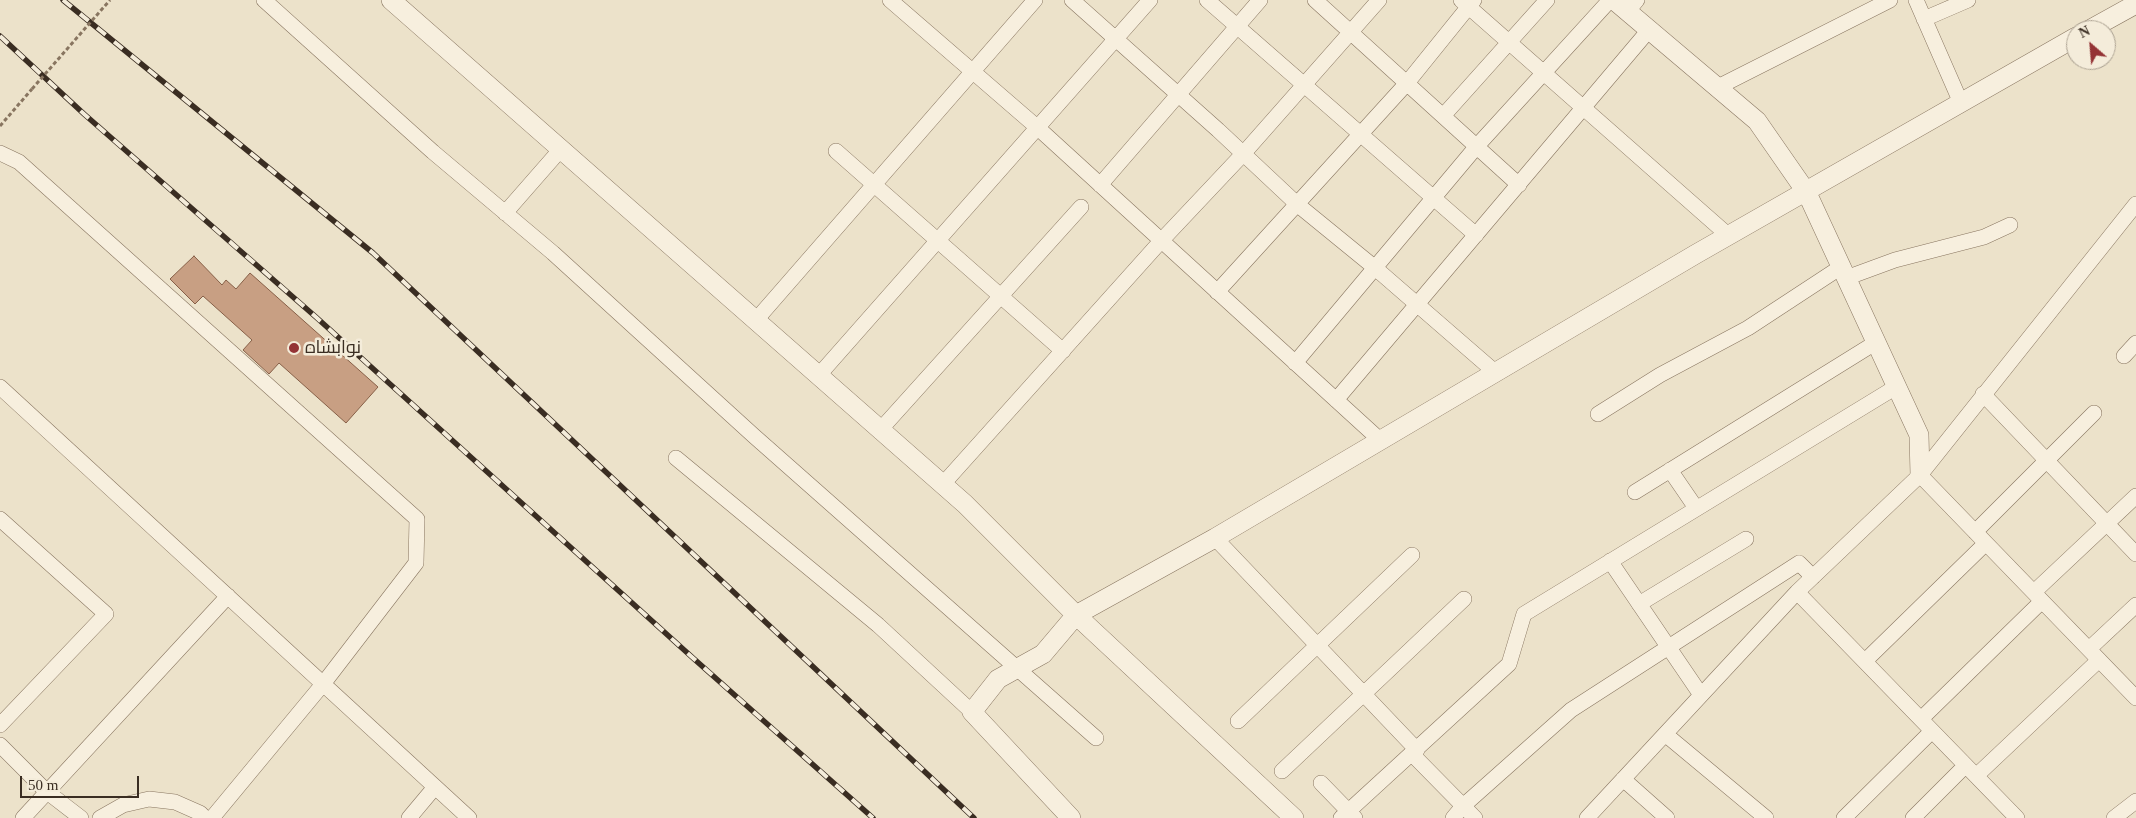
<!DOCTYPE html>
<html>
<head>
<meta charset="utf-8">
<style>
	body { margin:0 }
	#map { position:relative; width:2136px; height:818px; overflow:hidden; background:#ece2ca; font-family:"Times New Roman",serif }
	canvas { display:block }
	.north { position:absolute; left:2066px; top:20px; width:50px; height:50px; box-sizing:border-box; background:#f4ecda; border:1px solid #aaa090; border-radius:50%; rotate:333deg; font-size:14px; font-weight:700; line-height:20px; text-align:center; color:#3a2d22 }
	.north::after { content:''; display:block; margin:auto; width:18px; height:22px; background:#943335; clip-path:polygon(50% 0,100% 100%,50% 72%,0 100%) }
	.scale { position:absolute; left:20px; top:776px; width:119px; height:22px; box-sizing:border-box; border:2px solid #3a2d22; border-top:0; padding-left:6px; font-size:15px; line-height:18px; white-space:nowrap; color:#3a2d22; -webkit-text-stroke:4px #f4ecda; paint-order:stroke }
</style>
</head>
<body>
<div id="map">
<canvas width="2136" height="818"></canvas>
<div class="north">N</div>
<div class="scale">50 m</div>
</div>
<script>
const ctx = document.querySelector('canvas').getContext('2d');
ctx.lineJoin = 'round';
function fill(path, color) { ctx.fillStyle = color; ctx.fill(path, 'evenodd'); }
const toPath = rows => new Path2D(rows.map(r => 'M' + r).join(''));
function strokePath(path, color, width, dash) { ctx.strokeStyle = color; ctx.lineWidth = width; ctx.lineCap = dash ? 'butt' : 'round'; ctx.setLineDash(dash || []); ctx.stroke(path); }
function label(font, color, halo, rows, align = 'center') {
  ctx.font = font + ' "Times New Roman",Cairo,serif'; ctx.lineWidth = 5; ctx.setLineDash([]); ctx.textBaseline = 'middle'; ctx.strokeStyle = halo; ctx.fillStyle = color; for (const [text, x, y, turn = 0] of rows) {
    ctx.save(); ctx.translate(x, y); ctx.rotate((+turn || 0) * Math.PI / 180); ctx.textAlign = isNaN(turn) ? turn : align; if (halo) ctx.strokeText(text, 0, 0); ctx.fillText(text, 0, 0); ctx.restore();
  }
}
const building = toPath([
	[194,256,222,285,226,280,236,289,250,273,378,387,346,423,279,363,269,374,243,350,252,340,203,296,195,304,170,279,194,256]
]);
fill(building, '#c89f83');
strokePath(building, '#865f47', 1);
const minor = toPath([
	[264,0,433,152,553,253,754,436,1096,738],
	[890,0,1038,128,1380,440],
	[1072,0,1218,130,1298,205,1374,267,1495,372],
	[1207,0,1476,235],
	[1315,0,1519,185],
	[1461,0,1729,236],
	[1916,0,1961,103],
	[1628,11,1637,0],
	[1924,19,1968,0],
	[1718,87,1890,0],
	[1443,116,1547,0],
	[836,151,1063,351],
	[0,153,19,162,417,519,416,563,323,684,212,818],
	[1100,185,1260,0],
	[505,213,561,149],
	[1846,278,1895,260,1984,237,2010,225],
	[1217,292,1407,83,1474,0],
	[756,320,1035,0],
	[2124,356,2136,343],
	[1295,363,1477,146,1610,0],
	[819,375,1150,0],
	[0,387,469,818],
	[1983,394,2136,554],
	[1336,400,1649,30],
	[1598,414,1660,375,1748,328,1841,267],
	[881,429,1081,207],
	[676,458,878,625,972,712],
	[1670,470,1696,508],
	[1920,475,2136,698],
	[943,484,1161,241,1243,154,1379,0],
	[1635,492,1875,343],
	[0,519,106,614,0,725],
	[1975,532,2094,413],
	[1215,538,1417,750],
	[1610,561,1701,695],
	[1797,592,2017,818],
	[2034,592,2136,496],
	[1639,604,1746,539],
	[2089,649,2136,605],
	[1865,661,1986,543],
	[1921,719,2042,601],
	[1238,721,1412,555],
	[1665,734,1766,818],
	[0,745,46,791,81,818],
	[1412,754,1475,818],
	[1282,771,1464,599],
	[1976,776,2099,660],
	[1623,779,1667,818],
	[1321,783,1355,818],
	[23,818,228,596],
	[100,818,123,805,149,799,175,802,200,813,205,818],
	[409,818,435,787],
	[1341,818,1509,664,1524,614,1896,387],
	[1453,818,1463,806,1571,710,1799,563,1813,577],
	[1587,818,1797,592,1920,475,2136,204],
	[1844,818,1932,731],
	[1913,818,1965,766],
	[2114,818,2136,801]
]);
const tertiary = toPath([
	[391,0,965,504,1076,615,1294,818],
	[1614,0,1757,121,1807,193,1919,435,1920,475],
	[2089,30,2136,4],
	[1071,818,972,712,998,679,1043,654,1076,615,1215,538,1696,254,2076,37]
]);
strokePath(minor, '#887560', 16);
strokePath(tertiary, '#887560', 20);
strokePath(toPath([
	[0,126,32,89]
]), '#887560', 3, [4, 2.5]);
strokePath(minor, '#f7efde', 15);
strokePath(tertiary, '#f7efde', 19);
const rail = toPath([
	[63,0,373,253,974,818],
	[0,36,84,114,317,318,693,658,873,818]
]);
strokePath(rail, '#3a2d22', 5.5);
strokePath(rail, '#f4ecda', 4, [11]);
strokePath(toPath([
	[32,89,110,0]
]), '#887560', 3, [4, 2.5]);
for (const [x, y, r, color] of [
	[294,348,6,"#943335"]
]) { const dot = new Path2D(); dot.arc(x, y, r, 0, 2 * Math.PI); ctx.fillStyle = color; ctx.fill(dot); strokePath(dot, '#f4ecda', 2); }
label('18px', '#3a2d22', '#f4ecda', [
	["نوابشاہ",305,348]
], 'left');
</script>
</body>
</html>
